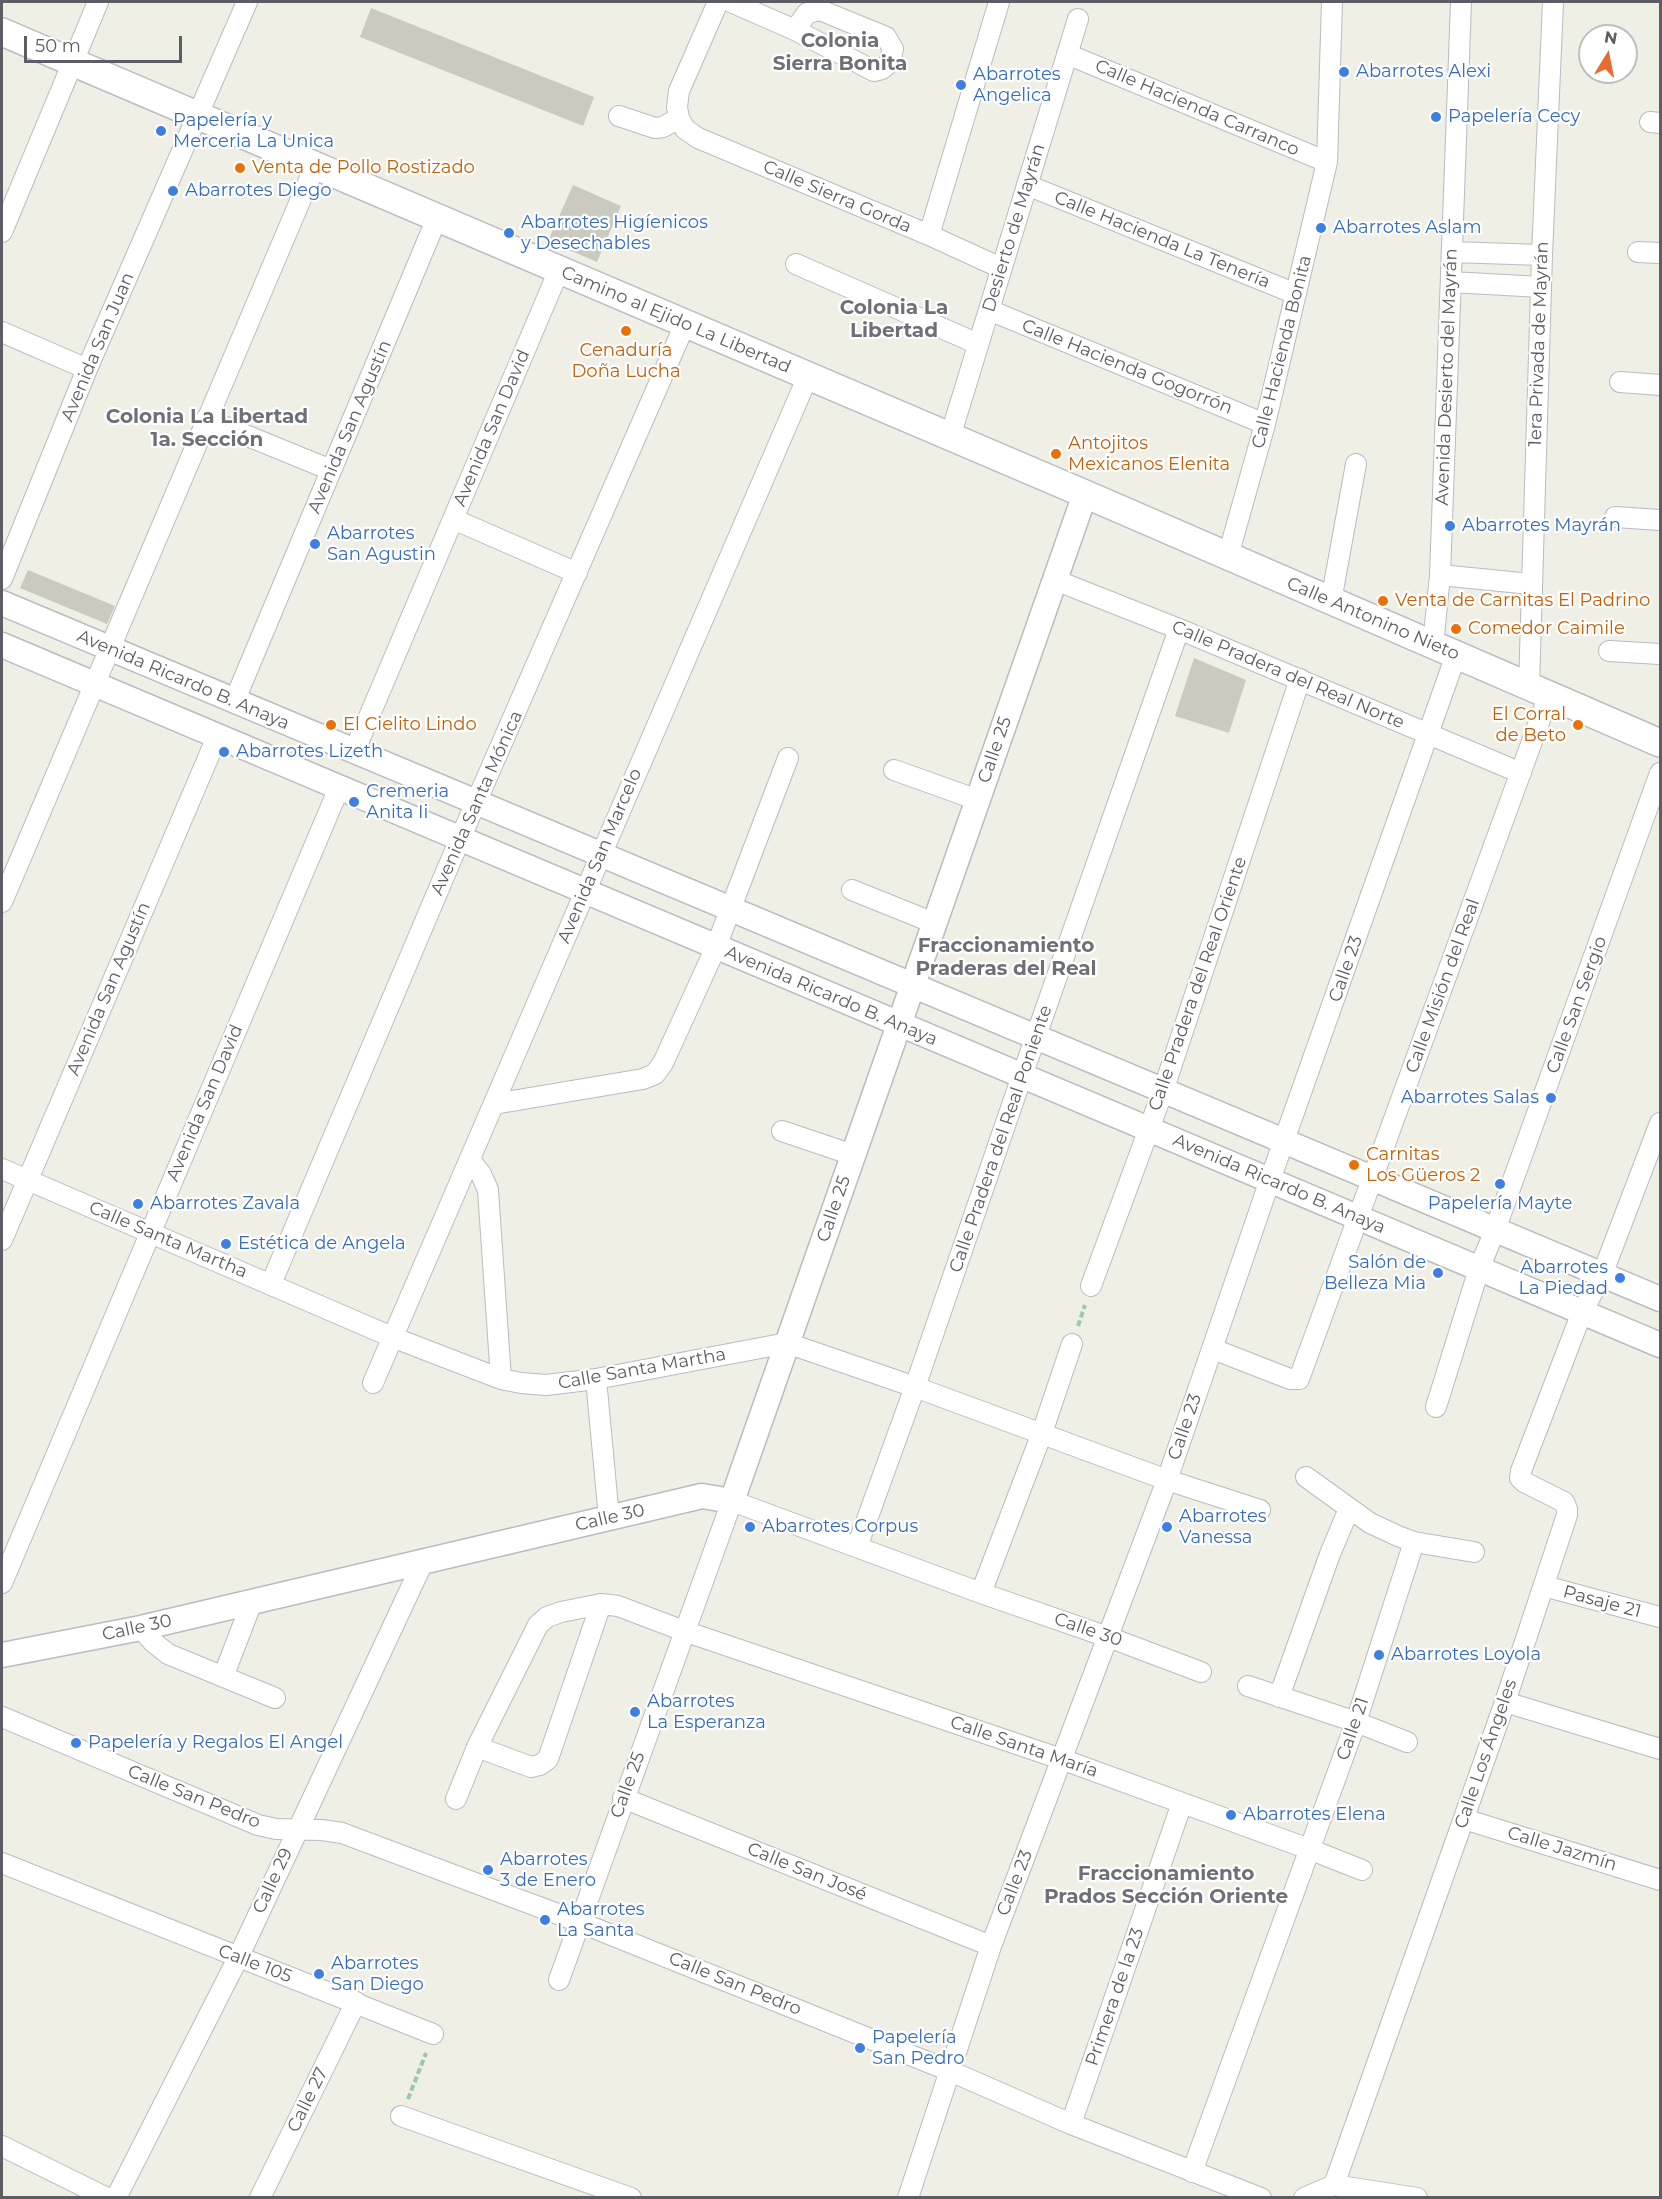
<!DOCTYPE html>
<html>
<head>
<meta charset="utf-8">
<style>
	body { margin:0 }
	#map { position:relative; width:1662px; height:2199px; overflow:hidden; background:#efefe5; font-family:Montserrat,sans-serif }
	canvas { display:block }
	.frame { position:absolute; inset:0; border:3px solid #5d5e65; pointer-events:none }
	.north { position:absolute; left:1578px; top:24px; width:60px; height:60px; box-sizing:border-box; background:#fff; border:2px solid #bebfc1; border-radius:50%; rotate:10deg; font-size:16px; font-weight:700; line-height:24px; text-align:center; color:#5d5e65 }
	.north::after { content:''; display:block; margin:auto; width:21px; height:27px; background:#e86d32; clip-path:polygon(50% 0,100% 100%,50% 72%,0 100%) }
	.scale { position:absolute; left:24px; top:36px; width:158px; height:27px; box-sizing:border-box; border:3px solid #5d5e65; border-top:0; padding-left:8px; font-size:18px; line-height:21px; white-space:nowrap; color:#5d5e65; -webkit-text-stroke:4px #fff; paint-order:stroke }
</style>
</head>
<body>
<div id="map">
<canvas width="1662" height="2199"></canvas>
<div class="frame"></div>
<div class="north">N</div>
<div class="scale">50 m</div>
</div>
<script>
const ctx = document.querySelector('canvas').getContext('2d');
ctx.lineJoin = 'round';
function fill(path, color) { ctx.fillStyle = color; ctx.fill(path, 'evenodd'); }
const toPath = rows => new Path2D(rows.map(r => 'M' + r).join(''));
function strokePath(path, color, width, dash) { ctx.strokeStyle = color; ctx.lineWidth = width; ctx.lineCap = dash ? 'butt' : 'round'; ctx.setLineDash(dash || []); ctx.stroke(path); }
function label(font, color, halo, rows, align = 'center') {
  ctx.font = font + ' Montserrat,sans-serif'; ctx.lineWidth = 4.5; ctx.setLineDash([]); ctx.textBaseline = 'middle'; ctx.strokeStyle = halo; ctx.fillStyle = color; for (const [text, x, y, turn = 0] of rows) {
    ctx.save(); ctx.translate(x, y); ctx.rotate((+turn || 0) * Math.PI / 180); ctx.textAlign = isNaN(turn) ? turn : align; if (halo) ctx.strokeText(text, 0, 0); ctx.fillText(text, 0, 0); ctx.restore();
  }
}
fill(toPath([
	[371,8,594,97,583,126,360,37],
	[573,185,621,206,597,262,548,241],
	[28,570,115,606,107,624,20,588],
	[1194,658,1246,680,1229,733,1175,716]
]), '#cacac1');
const minor = toPath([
	[718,2,679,91,677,107,679,118,685,129,698,138,929,235,1001,268],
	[731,2,795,30,874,71,882,69,889,63,893,49,886,37,820,10,807,13,795,30],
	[1067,54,1327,162],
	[619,116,655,128,663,127,679,118],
	[1650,122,1660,123],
	[1027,185,1296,294],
	[2,232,98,2],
	[929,235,999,2],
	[1452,252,1542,255],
	[1638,252,1660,253],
	[796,264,978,344],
	[1451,282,1541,287],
	[989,310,1265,424],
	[2,332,87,369],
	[1620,382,1660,385],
	[206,419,331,470],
	[950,437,1078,19],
	[1615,517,1660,520],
	[453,519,577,573],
	[1228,556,1265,424,1327,162,1332,2],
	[1440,575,1531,584],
	[2,579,87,369,247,2],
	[1055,580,1179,629,1521,773],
	[1331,601,1356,464],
	[1433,645,1440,575,1461,2],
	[1609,651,1660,654],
	[1529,686,1542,255,1553,2],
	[234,702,437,218],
	[354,752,559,270],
	[894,770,978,800],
	[852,890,934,923],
	[2,902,315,166],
	[494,1104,643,1079,655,1074,663,1063,716,947,788,758],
	[782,1131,853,1155],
	[470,1160,481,1174,488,1190,501,1379],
	[2,1169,392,1337,501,1379,521,1383,546,1385,596,1379,787,1343,915,1387,1167,1480,1260,1510],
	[2,1240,217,737],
	[271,1284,460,839,685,324],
	[1091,1286,1163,1091,1300,679],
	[1213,1349,1290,1379,1299,1379,1549,695],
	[596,1379,609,1518],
	[373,1383,808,376],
	[1436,1407,1479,1269,1495,1230,1660,773],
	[1306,1477,1370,1523,1398,1536,1414,1542,1474,1552],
	[857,1547,915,1387,1022,1076,1179,629],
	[2,1583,339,788],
	[1544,1586,1660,1617],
	[981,1593,1042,1433,1072,1344],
	[141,1628,153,1642,168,1654,275,1698],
	[223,1677,252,1602],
	[1248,1686,1356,1722,1407,1742],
	[1279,1697,1330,1554,1349,1509],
	[1505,1702,1660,1749],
	[2,1717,258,1825,276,1829,322,1830,342,1833,579,1922,950,2071,1071,2124,1261,2198],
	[477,1747,531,1767,540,1765,548,1759,601,1604],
	[623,1798,991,1946],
	[456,1799,477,1747,538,1625,547,1617,561,1612,601,1604,618,1606,684,1631,1061,1759,1309,1849,1362,1870],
	[1464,1819,1660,1880],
	[2,1863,433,2034],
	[559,1980,732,1501,981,1593,1108,1637,1201,1672],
	[401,2116,631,2198],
	[1071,2124,1182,1803],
	[2,2146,107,2198],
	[1192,2172,1356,1722,1414,1542],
	[1334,2185,1505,1702,1567,1515,1567,1509,1564,1502,1524,1482,1520,1478,1521,1471,1582,1312,1602,1275,1660,1123],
	[116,2198,238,1958,423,1562],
	[260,2198,356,2002],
	[908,2198,991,1946,1167,1480,1270,1180,1456,655],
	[1304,2198,1334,2185,1417,2198]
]);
const tertiary = toPath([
	[2,603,1660,1299],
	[2,645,1660,1345],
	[2,1655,141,1628,702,1496,732,1501,1085,494]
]);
const secondary = toPath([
	[2,32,1085,494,1660,743]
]);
strokePath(minor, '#babbc1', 22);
strokePath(tertiary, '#babbc1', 27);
strokePath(secondary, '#babbc3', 30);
strokePath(toPath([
	[1078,1326,1085,1305],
	[408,2099,426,2053]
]), '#9bc7b2', 4, [6, 3]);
strokePath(minor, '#fff', 20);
strokePath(tertiary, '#fff', 24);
strokePath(secondary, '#fff', 27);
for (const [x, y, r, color] of [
	[1344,72,6,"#3f7fe0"],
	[961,85,6,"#3f7fe0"],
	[1436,117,6,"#3f7fe0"],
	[161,131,6,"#3f7fe0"],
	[240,168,6,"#e8710a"],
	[173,191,6,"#3f7fe0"],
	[1321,228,6,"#3f7fe0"],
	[509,233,6,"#3f7fe0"],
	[626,331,6,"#e8710a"],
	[1056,454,6,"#e8710a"],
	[1450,526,6,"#3f7fe0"],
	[315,544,6,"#3f7fe0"],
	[1383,601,6,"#e8710a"],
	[1456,629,6,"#e8710a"],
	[331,725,6,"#e8710a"],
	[1578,725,6,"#e8710a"],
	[224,752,6,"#3f7fe0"],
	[354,802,6,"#3f7fe0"],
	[1551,1098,6,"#3f7fe0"],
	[1354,1165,6,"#e8710a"],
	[1500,1184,6,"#3f7fe0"],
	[138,1204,6,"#3f7fe0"],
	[226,1244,6,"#3f7fe0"],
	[1438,1273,6,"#3f7fe0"],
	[1620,1278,6,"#3f7fe0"],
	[750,1527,6,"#3f7fe0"],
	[1167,1527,6,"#3f7fe0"],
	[1379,1655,6,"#3f7fe0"],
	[635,1712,6,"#3f7fe0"],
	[76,1743,6,"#3f7fe0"],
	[1231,1815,6,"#3f7fe0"],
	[488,1870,6,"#3f7fe0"],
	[545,1920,6,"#3f7fe0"],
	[319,1974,6,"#3f7fe0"],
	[860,2048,6,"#3f7fe0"]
]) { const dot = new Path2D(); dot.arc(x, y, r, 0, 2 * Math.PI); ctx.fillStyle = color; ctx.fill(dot); strokePath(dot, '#fff', 2); }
label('18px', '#366cbe', '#fff', [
	["Abarrotes Alexi",1356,72],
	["Abarrotes",973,75],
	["Angelica",973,96],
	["Papelería Cecy",1448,117],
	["Papelería y",173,121],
	["Merceria La Unica",173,142],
	["Abarrotes Diego",185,191],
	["Abarrotes Higíenicos",521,223],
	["y Desechables",521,244],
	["Abarrotes Aslam",1333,228],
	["Abarrotes Mayrán",1462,526],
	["Abarrotes",327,534],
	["San Agustin",327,555],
	["Abarrotes Lizeth",236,752],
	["Cremeria",366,792],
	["Anita Ii",366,813],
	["Abarrotes Salas",1539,1098,"right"],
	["Abarrotes Zavala",150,1204],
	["Papelería Mayte",1500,1204,"center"],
	["Estética de Angela",238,1244],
	["Salón de",1426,1263,"right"],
	["Belleza Mia",1426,1284,"right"],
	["Abarrotes",1608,1268,"right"],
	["La Piedad",1608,1289,"right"],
	["Abarrotes",1179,1517],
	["Vanessa",1179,1538],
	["Abarrotes Corpus",762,1527],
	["Abarrotes Loyola",1391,1655],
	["Abarrotes",647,1702],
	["La Esperanza",647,1723],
	["Papelería y Regalos El Angel",88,1743],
	["Abarrotes Elena",1243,1815],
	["Abarrotes",500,1860],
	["3 de Enero",500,1881],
	["Abarrotes",557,1910],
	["La Santa",557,1931],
	["Abarrotes",331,1964],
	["San Diego",331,1985],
	["Papelería",872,2038],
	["San Pedro",872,2059]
], 'left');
label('18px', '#5d5e65', '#fff', [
	["Calle Hacienda Carranco",1197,108,23],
	["Calle Sierra Gorda",837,197,23],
	["Desierto de Mayrán",1014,228,-73],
	["Calle Hacienda La Tenería",1162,240,22],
	["Camino al Ejido La Libertad",676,320,23],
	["1era Privada de Mayrán",1539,344,-88],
	["Avenida San Juan",98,347,-67],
	["Calle Hacienda Bonita",1282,352,-76],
	["Calle Hacienda Gogorrón",1127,367,22],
	["Avenida Desierto del Mayrán",1447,377,-88],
	["Avenida San Agustín",350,427,-67],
	["Avenida San David",492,428,-67],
	["Calle Antonino Nieto",1373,619,23],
	["Calle Pradera del Real Norte",1288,675,23],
	["Avenida Ricardo B. Anaya",183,680,23],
	["Calle 25",995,750,-71],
	["Avenida Santa Mónica",477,803,-66],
	["Avenida San Marcelo",600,856,-67],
	["Calle 23",1346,969,-71],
	["Calle Pradera del Real Oriente",1198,984,-71],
	["Calle Misión del Real",1443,986,-70],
	["Avenida San Agustín",109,989,-67],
	["Avenida Ricardo B. Anaya",831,996,23],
	["Calle San Sergio",1577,1005,-70],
	["Avenida San David",205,1103,-67],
	["Calle Pradera del Real Poniente",1001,1139,-71],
	["Avenida Ricardo B. Anaya",1279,1184,23],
	["Calle 25",834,1209,-71],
	["Calle Santa Martha",168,1240,23],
	["Calle Santa Martha",642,1369,-10],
	["Calle 23",1185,1427,-71],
	["Calle 30",610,1518,-13],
	["Pasaje 21",1602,1602,15],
	["Calle 30",137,1628,-12],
	["Calle 30",1088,1630,19],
	["Calle 21",1353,1729,-71],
	["Calle Santa María",1024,1747,19],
	["Calle Los Ángeles",1486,1754,-71],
	["Calle 25",628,1785,-70],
	["Calle San Pedro",194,1797,22],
	["Calle Jazmín",1562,1849,17],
	["Calle San José",807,1872,22],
	["Calle 29",273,1881,-65],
	["Calle 23",1015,1883,-69],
	["Calle 105",255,1964,21],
	["Calle San Pedro",735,1984,22],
	["Primera de la 23",1115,1997,-71],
	["Calle 27",308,2100,-64]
]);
label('18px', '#c56008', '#fff', [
	["Venta de Pollo Rostizado",252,168],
	["Cenaduría",626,351,"center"],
	["Doña Lucha",626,372,"center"],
	["Antojitos",1068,444],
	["Mexicanos Elenita",1068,465],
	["Venta de Carnitas El Padrino",1395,601],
	["Comedor Caimile",1468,629],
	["El Corral",1566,715,"right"],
	["de Beto",1566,736,"right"],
	["El Cielito Lindo",343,725],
	["Carnitas",1366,1155],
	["Los Güeros 2",1366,1176]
], 'left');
label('bold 20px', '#6e7077', '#fff', [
	["Colonia",840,41],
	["Sierra Bonita",840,64],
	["Colonia La",894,308],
	["Libertad",894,331],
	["Colonia La Libertad",207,417],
	["1a. Sección",207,440],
	["Fraccionamiento",1006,946],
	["Praderas del Real",1006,969],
	["Fraccionamiento",1166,1874],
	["Prados Sección Oriente",1166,1897]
]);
</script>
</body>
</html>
